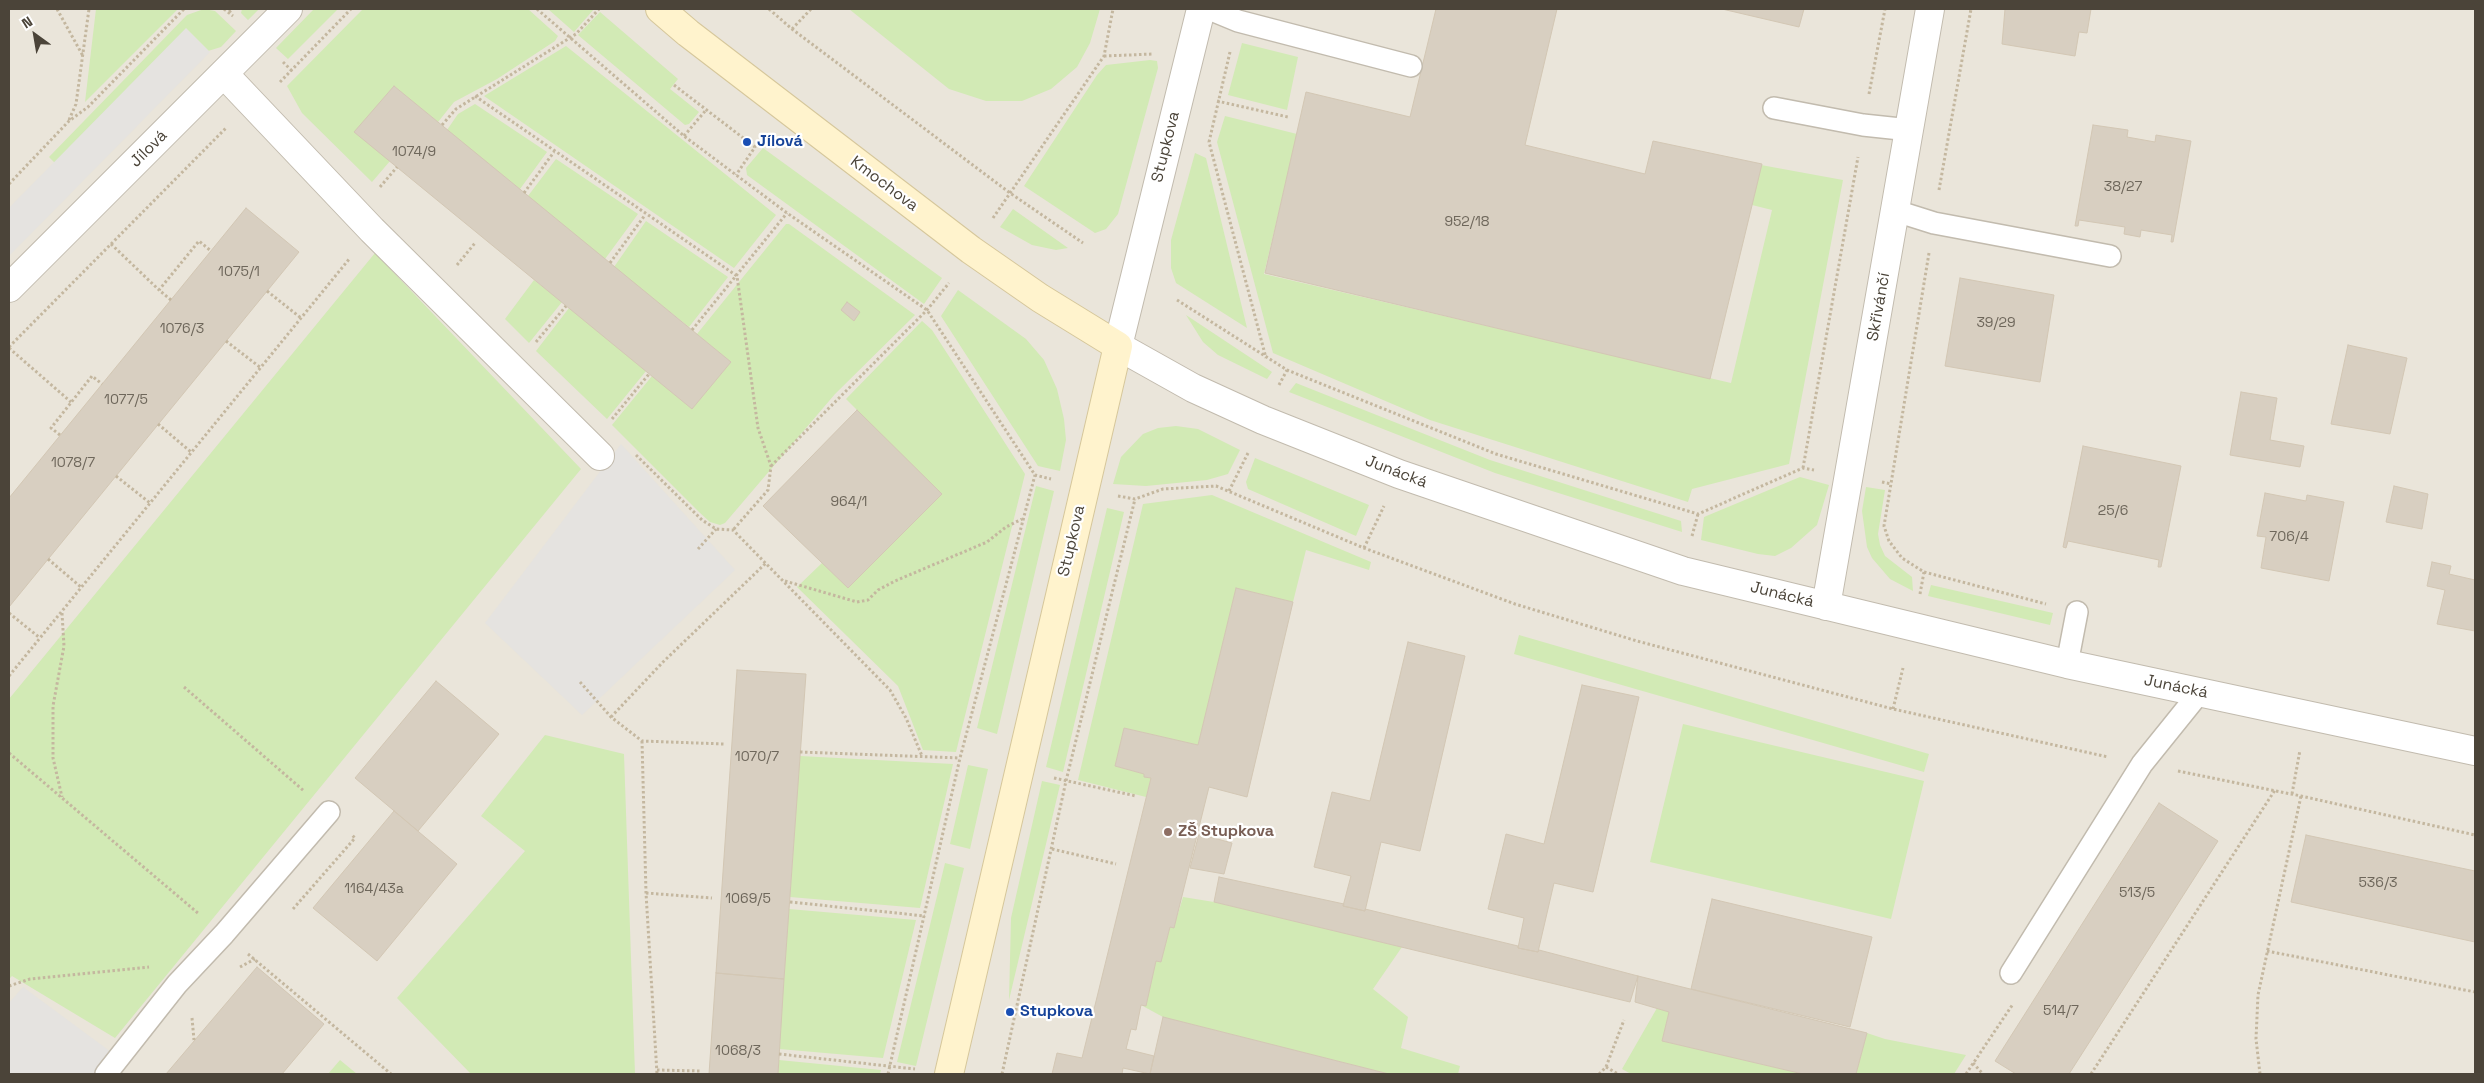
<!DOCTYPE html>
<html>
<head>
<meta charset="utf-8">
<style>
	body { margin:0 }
	#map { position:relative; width:2484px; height:1083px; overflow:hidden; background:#f6f3ec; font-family:"Space Grotesk",sans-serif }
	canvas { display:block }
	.frame { position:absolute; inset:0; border:10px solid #4b4439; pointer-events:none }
	.north { position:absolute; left:10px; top:10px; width:50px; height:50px; -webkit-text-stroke:4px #fff; paint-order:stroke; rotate:328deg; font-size:14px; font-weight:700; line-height:20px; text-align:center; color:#4b4439 }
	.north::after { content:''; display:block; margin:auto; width:18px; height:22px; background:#4b4439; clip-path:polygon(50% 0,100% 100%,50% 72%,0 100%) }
</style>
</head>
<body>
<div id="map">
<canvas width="2484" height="1083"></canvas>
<div class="frame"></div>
<div class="north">N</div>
</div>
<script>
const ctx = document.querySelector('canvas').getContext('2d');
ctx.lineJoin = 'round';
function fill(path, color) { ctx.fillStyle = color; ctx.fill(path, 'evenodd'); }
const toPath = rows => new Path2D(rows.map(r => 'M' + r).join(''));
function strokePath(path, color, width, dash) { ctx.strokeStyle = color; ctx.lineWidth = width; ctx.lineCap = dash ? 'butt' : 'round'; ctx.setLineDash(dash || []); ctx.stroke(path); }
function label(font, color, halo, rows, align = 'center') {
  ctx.font = font + ' "Space Grotesk",sans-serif'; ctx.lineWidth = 4.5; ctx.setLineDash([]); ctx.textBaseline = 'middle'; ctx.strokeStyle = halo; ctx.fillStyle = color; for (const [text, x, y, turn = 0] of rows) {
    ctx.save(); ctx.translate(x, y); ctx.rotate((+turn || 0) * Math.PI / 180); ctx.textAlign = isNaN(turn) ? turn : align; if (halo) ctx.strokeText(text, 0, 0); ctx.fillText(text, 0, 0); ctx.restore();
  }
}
fill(toPath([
	[9,9,2475,9,2475,1074,9,1074]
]), '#eae5da');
fill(toPath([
	[96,9,178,9,85,102],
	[204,9,215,11,236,31,221,47,208,51,55,163,49,157,187,15],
	[242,9,259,9,248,20,241,13],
	[314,9,338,9,288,59,276,48],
	[363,9,528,9,558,36,555,41,497,79,454,102,438,122,394,86,355,132,390,161,372,182,302,113,287,86],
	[548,9,594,9,574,32],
	[849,9,1100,9,1090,43,1077,67,1051,89,1022,101,986,101,949,89],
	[600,12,678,79,670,89,699,112,689,124,685,125,578,35],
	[1242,43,1298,57,1287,110,1228,95],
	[566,46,776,215,734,268,484,96],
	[1150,60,1157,61,1158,68,1118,214,1106,229,1095,233,1024,186,1097,75,1106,65],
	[475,104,547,152,520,189,447,130,458,114],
	[1225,116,1297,134,1264,274,1731,383,1772,210,1752,205,1761,165,1843,180,1789,464,1692,489,1688,502,1430,420,1273,353,1217,142],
	[763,148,942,278,924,304,747,175,746,168],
	[1195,153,1206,158,1247,328,1176,283,1171,268,1171,240],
	[556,159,638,214,605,259,528,196],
	[1013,209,1068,248,1056,250,1032,245,1000,227],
	[646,221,728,277,689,327,614,267],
	[786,224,789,224,915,315,835,394,725,523,720,525,710,522,699,512,612,425,652,376,692,409,731,362,697,334],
	[375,253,581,469,115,1038,12,976,9,979,9,699],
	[534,280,562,302,529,343,505,319],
	[958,290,1026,339,1044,360,1057,389,1064,419,1066,440,1060,471,1038,466,941,316],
	[569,308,646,371,607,419,536,351],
	[1186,315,1272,372,1267,379,1218,355,1203,342],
	[922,321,932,330,1025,474,956,752,923,750,898,686,797,587,822,563,848,588,941,494,846,399],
	[1296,383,1490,460,1681,521,1682,532,1495,473,1289,392],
	[1176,426,1198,429,1240,450,1228,474,1207,480,1146,486,1113,484,1121,457,1143,434,1158,428],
	[1255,458,1369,505,1356,536,1248,489,1246,482],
	[1800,477,1829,485,1817,525,1791,548,1775,556,1758,554,1701,540,1704,517],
	[1036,486,1054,491,997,734,977,728],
	[1866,487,1885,490,1878,534,1880,545,1885,556,1912,577,1913,591,1890,579,1872,558,1867,547,1862,511],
	[1212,495,1371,562,1369,570,1306,550,1293,602,1236,588,1198,745,1124,728,1115,766,1144,774,1144,777,1151,778,1146,797,1078,780,1143,504],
	[1107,508,1124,512,1063,772,1046,767],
	[1931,585,2053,613,2050,625,1928,596],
	[1519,635,1929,754,1924,772,1514,654],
	[1683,724,1924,781,1891,919,1650,862],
	[545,735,624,754,635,1074,471,1074,397,998,525,851,481,816],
	[800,756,953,764,920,908,790,897],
	[968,765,988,769,970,849,950,844],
	[1042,781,1060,785,1009,1000,1011,918],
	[945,863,964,868,916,1066,897,1062],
	[1183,897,1214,902,1402,947,1373,989,1408,1017,1401,1048,1460,1066,1458,1074,1389,1074,1163,1017,1141,1005,1146,1006,1156,961,1161,962,1170,927,1174,927],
	[789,909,916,920,883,1058,779,1049],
	[1657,1008,1669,1012,1662,1041,1803,1074,1631,1074,1622,1069],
	[1867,1033,1885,1039,1966,1055,1954,1074,1856,1074],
	[340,1060,357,1074,328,1074],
	[779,1060,881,1070,880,1074,778,1074]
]), '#d2eab5');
fill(toPath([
	[186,28,210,52,9,256,9,208],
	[621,444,735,570,582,715,485,623],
	[23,987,115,1055,99,1074,9,1074,9,1003]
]), '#e5e3e0');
const building = toPath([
	[1436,9,1557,9,1525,145,1645,174,1653,141,1762,164,1710,379,1265,273,1306,92,1410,117,1436,9],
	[1722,9,1804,9,1799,27,1722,9],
	[2005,9,2091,9,2087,33,2079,32,2075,56,2002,44,2005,9],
	[394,86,731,362,692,409,354,132,394,86],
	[2093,125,2128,130,2127,137,2155,142,2156,135,2191,141,2173,242,2171,242,2172,235,2141,230,2140,237,2124,234,2125,227,2079,220,2078,226,2075,226,2093,125],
	[246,208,299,252,9,607,9,498,246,208],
	[1960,278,2054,295,2040,382,1945,366,1960,278],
	[847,302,860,312,854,321,841,310,847,302],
	[2348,345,2407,358,2390,434,2331,424,2348,345],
	[2241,392,2277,398,2270,440,2304,446,2300,467,2230,455,2241,392],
	[857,410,942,494,848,588,763,506,857,410],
	[2083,446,2181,466,2161,567,2158,567,2159,560,2068,541,2066,548,2063,547,2083,446],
	[2394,486,2428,494,2422,529,2386,522,2394,486],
	[2265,493,2306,501,2307,495,2344,502,2329,581,2261,568,2266,537,2257,536,2265,493],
	[2432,562,2451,566,2449,574,2475,580,2475,631,2437,624,2445,590,2427,586,2432,562],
	[1236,588,1293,602,1247,797,1209,787,1174,928,1170,927,1161,962,1156,961,1146,1006,1141,1005,1136,1030,1131,1029,1126,1049,1154,1056,1150,1074,1123,1068,1122,1074,1052,1074,1057,1053,1082,1058,1151,778,1144,777,1144,774,1115,766,1124,728,1198,745,1236,588],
	[1408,642,1465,656,1420,851,1381,842,1365,911,1343,906,1351,876,1314,867,1332,792,1370,801,1408,642],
	[737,670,806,674,784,979,716,973,737,670],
	[436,681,499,734,418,831,355,778,436,681],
	[1582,685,1639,697,1593,892,1554,883,1538,952,1518,948,1524,918,1488,909,1506,834,1544,844,1582,685],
	[2159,803,2218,841,2069,1074,2016,1074,1995,1061,2159,803],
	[394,811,457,864,377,961,313,908,394,811],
	[1199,834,1232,843,1224,874,1190,868,1199,834],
	[2306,835,2475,871,2475,942,2291,902,2306,835],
	[1219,877,1344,904,1343,906,1365,911,1365,909,1518,946,1518,948,1538,952,1539,950,1638,976,1630,1002,1214,902,1219,877],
	[1712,899,1872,937,1850,1027,1691,989,1712,899],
	[257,967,324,1024,282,1074,166,1074,257,967],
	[716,973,784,979,778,1074,709,1074,716,973],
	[1638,976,1867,1033,1856,1074,1803,1074,1662,1041,1669,1012,1635,1002,1638,976],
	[1163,1017,1389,1074,1150,1074,1163,1017]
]);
fill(building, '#d8cfc1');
strokePath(building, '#d3c7b4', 1);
const lane = toPath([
	[1209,9,1238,21,1411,66],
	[1774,108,1863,125,1910,130],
	[1896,211,1934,223,2110,256],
	[2067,664,2077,612],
	[2011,973,2142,764,2200,692],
	[106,1074,177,984,224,934,329,812]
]);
const street = toPath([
	[1201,9,1118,346,1193,388,1263,420,1399,474,1683,571,2067,664,2475,751],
	[224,74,372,230,600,456],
	[9,288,288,9],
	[1826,606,1930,9]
]);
const secondary = toPath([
	[660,9,688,33,971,250,1040,298,1118,346,949,1074]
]);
strokePath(lane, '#c2bbae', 24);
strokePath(street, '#c2bbae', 30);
strokePath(secondary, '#d6c79b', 30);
strokePath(toPath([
	[57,9,83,56],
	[224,9,233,16],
	[537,9,684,136,787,213,927,310,1035,475,1051,479],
	[769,9,792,29,1010,193,1083,243],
	[229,12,233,9],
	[792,29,811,9],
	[1230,52,1209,142,1266,358],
	[1104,56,1153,54],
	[283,62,292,71],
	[280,82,351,9],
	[674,85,755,147,736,175],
	[1869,94,1885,9],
	[475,96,737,276,758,428,771,466,768,490,733,530],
	[1217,101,1288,117],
	[69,120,76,104,89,9],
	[442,125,456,109,576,34,599,9],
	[684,136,706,110],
	[9,184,69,121,88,107,184,9],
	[380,187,397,167],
	[1939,190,1971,9],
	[524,193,554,152],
	[993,218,1104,56,1113,9],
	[111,244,159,290],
	[1929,253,1884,526,1889,541,1902,558,1924,572,2046,604],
	[610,263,645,215],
	[457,265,475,243],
	[267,291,301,318],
	[171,300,159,290,199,241,211,251],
	[1177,300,1287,370,1496,454,1698,514,1803,468,1814,470],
	[692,330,787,213],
	[226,341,261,368],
	[536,342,566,306],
	[9,347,226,128],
	[9,348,71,402],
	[1279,385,1287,370],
	[612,419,649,374],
	[158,424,191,452],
	[60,435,51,428,92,376,102,384],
	[636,455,702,520,716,529,733,530,890,690,906,718,922,756],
	[771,466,927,310,949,283],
	[1803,468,1858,157],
	[116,476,150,503],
	[1882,482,1891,484],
	[1229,491,1248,453],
	[1118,496,1135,499,1163,489,1216,486,1364,548,1515,604,1637,641,1893,709,2108,757],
	[1692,536,1698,514],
	[1364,548,1384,506],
	[698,549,716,529],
	[48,559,82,588],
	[785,581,857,602,868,600,878,590,895,581,987,542,1006,527,1022,519],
	[1920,594,1924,572],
	[9,613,40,638],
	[62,613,64,646,53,706,53,758,62,797],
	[9,676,350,258],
	[580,682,611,717,642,741,724,744],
	[184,687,304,791],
	[1893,709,1903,668],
	[611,717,663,662,766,563],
	[642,741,646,893,657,1074],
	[800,752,960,758],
	[9,753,199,914],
	[2178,771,2301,796,2475,835],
	[1054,778,1136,796],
	[2292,794,2300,750],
	[1052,849,1116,864],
	[646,893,712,898],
	[790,902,925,916],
	[293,909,355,838,351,834],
	[2267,951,2475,992],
	[248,954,391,1074],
	[240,967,255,959],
	[9,986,30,979,149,967],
	[192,1018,194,1040],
	[779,1054,915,1069],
	[1973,1063,1983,1074],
	[1606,1067,1618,1074],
	[657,1070,700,1071],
	[888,1074,960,758,1035,475],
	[1002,1074,1066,781,1135,499],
	[1599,1074,1606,1067,1624,1020],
	[1966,1074,2013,1004],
	[2091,1074,2275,790],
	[2260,1074,2256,1039,2258,995,2301,796]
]), '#c4b79f', 3, [2.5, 2.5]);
strokePath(lane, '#fff', 21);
strokePath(street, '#fff', 28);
strokePath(secondary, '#fff3cd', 28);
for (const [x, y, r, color] of [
	[747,142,5,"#1a4fb4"],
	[1168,832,5,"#8d6e63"],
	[1010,1012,5,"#1a4fb4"]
]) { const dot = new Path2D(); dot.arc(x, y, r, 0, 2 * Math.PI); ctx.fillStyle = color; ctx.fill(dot); strokePath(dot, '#fff', 2); }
label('14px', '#6e675b', null, [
	["1074/9",414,152],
	["38/27",2123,187],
	["952/18",1467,222],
	["1075/1",239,272],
	["39/29",1996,323],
	["1076/3",182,329],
	["1077/5",126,400],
	["1078/7",73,463],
	["964/1",849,502],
	["25/6",2113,511],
	["706/4",2289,537],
	["1070/7",757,757],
	["536/3",2378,883],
	["1164/43a",374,889],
	["513/5",2137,893],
	["1069/5",748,899],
	["514/7",2061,1011],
	["1068/3",738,1051]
]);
label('bold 16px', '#164399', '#fff', [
	["Jílová",757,142],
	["Stupkova",1020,1012]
], 'left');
label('16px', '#4b4439', '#fff', [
	["Stupkova",1166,147,-76],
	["Jílová",149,149,-45],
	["Kmochova",884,184,37],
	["Skřivánčí",1879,307,-80],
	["Junácká",1396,472,21],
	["Stupkova",1072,541,-77],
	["Junácká",1782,595,14],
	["Junácká",2176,687,12]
]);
label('bold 16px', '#785e54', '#fff', [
	["ZŠ Stupkova",1178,832]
], 'left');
</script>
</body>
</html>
